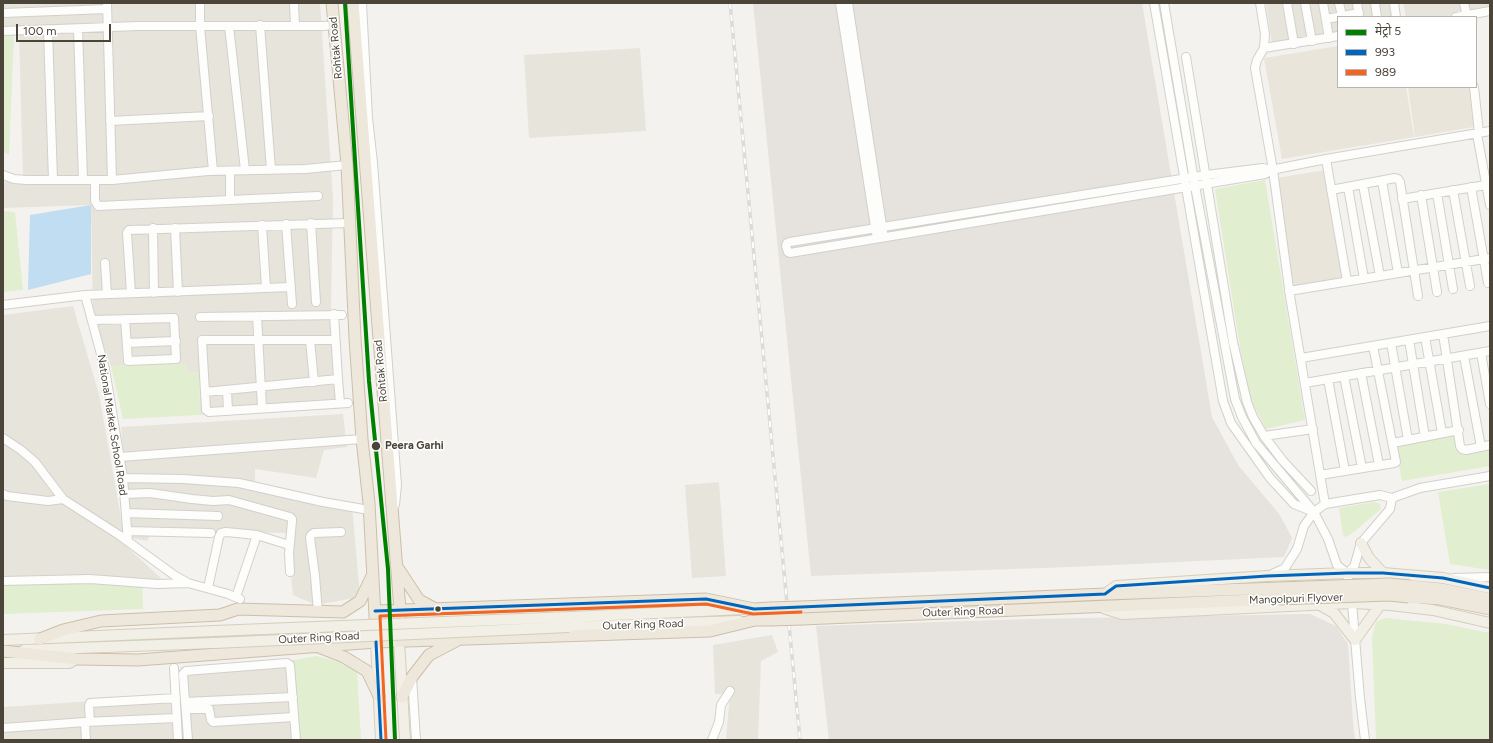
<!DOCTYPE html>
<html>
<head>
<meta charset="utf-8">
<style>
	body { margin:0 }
	#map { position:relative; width:1493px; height:743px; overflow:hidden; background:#f4f2ee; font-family:Figtree,"Noto Sans Devanagari",sans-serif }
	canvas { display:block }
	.frame { position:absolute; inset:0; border:4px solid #4b4439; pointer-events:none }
	.legend { position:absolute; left:1337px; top:16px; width:140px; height:72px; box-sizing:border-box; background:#fff; border:1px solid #b7b4b0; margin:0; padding:5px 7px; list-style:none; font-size:12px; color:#4b4439 }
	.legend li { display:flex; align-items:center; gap:8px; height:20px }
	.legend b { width:20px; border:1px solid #b7b4b0 }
	.scale { position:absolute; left:16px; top:24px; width:95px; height:18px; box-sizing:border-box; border:2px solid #4b4439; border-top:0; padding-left:5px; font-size:12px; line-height:14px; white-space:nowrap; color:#4b4439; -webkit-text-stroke:3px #fff; paint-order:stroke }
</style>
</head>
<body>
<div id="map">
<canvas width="1493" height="743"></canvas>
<div class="frame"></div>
<ul class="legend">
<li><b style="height:5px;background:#008000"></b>मेट्रो 5</li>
<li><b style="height:5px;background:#0065bd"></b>993</li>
<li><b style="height:5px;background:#f26522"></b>989</li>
</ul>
<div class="scale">100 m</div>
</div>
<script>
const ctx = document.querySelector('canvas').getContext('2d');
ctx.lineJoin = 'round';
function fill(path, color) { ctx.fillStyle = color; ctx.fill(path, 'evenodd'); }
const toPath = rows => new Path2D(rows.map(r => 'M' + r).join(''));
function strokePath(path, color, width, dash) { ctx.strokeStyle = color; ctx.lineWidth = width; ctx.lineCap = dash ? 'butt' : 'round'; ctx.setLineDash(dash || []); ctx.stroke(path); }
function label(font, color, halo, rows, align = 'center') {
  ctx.font = font + ' Figtree,sans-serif'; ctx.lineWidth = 3; ctx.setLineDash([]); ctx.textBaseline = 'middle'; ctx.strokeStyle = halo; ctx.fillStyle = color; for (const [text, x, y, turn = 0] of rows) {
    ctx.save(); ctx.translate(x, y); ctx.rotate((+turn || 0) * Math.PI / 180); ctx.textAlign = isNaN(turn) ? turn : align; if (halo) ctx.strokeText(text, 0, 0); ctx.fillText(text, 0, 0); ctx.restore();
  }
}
fill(toPath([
	[3,3,320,3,333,199,331,308,339,406,199,415,200,374,187,371,185,364,111,366,93,316,91,205,3,208,3,182,23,181,19,33,3,33],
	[1266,3,1392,3,1394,17,1338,17,1338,34,1272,44],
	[1403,3,1460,3,1462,15,1448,17,1406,17],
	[1463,3,1490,3,1490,11,1465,15],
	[640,48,646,131,529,138,524,55],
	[73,306,99,394,126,546,161,578,150,582,3,579,3,315],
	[343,414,347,447,324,450,316,478,255,469,255,489,352,506,360,597,316,605,293,595,287,533,152,531,147,541,132,538,121,427],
	[719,482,726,576,692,578,685,485],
	[772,635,778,652,761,661,758,740,726,740,730,693,715,694,713,645],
	[294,660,299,740,3,740,3,707,183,695,181,667]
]), '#e7e4dc');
fill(toPath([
	[753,3,1142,3,1212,417,1238,465,1280,515,1292,538,1284,557,1070,567,811,576],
	[1310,614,1336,626,1348,644,1353,723,1355,740,829,740,816,626,1029,619]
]), '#e6e2de');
fill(toPath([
	[1338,46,1338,87,1406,87,1414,137,1282,159,1264,58],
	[1408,87,1471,87,1474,127,1415,137],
	[1326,170,1344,279,1294,287,1276,178]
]), '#eae5da');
fill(toPath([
	[3,34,14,34,9,155,3,152],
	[1265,180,1305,420,1266,429,1250,399,1240,347,1215,189],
	[3,211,15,212,23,290,3,292],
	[185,364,187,371,200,374,199,415,123,419,111,366],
	[1457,432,1460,452,1490,446,1490,466,1402,481,1395,444],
	[1490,484,1490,570,1450,564,1438,492],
	[1374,502,1379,503,1381,507,1380,510,1350,535,1345,537,1343,534,1339,508],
	[142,581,143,609,3,614,3,582],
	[1385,618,1446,624,1490,633,1490,740,1376,740,1372,637,1376,622],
	[317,656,339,662,357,672,361,740,299,740,294,660]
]), '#e1eecf');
fill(toPath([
	[91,205,91,274,28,290,30,215]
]), '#c0ddf1');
const minor = toPath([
	[107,3,112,180],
	[200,3,200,26,213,171],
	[294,3,295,26],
	[362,3,368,118,373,163,397,485,395,505],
	[840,3,876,233],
	[848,3,883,232],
	[1154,3,1223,401,1231,423,1270,478,1294,504,1311,511],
	[1164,3,1195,186,1235,399,1242,417,1256,443,1314,512,1328,539,1337,565,1347,573],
	[1260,3,1265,34,1264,48,1257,60,1255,68,1273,170,1290,296,1325,504],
	[1287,3,1294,44],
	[1305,3,1312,41],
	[1323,3,1329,38],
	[1339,3,1342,16],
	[1357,3,1359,17],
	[1375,3,1377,17],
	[1394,3,1396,17],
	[1464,3,1467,17],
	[3,13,107,9],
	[1456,17,1490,11],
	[1326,19,1359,13],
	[260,25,271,170],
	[229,26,245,170],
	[78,29,83,180],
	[48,30,53,180],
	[3,31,137,26,323,26,334,25],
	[1264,48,1338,36],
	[1186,57,1233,342,1247,402,1253,417,1264,436,1283,461,1311,491],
	[1474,87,1479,133],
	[110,121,209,116],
	[1477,134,1490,205],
	[1326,159,1347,281],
	[1271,170,1263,168,1206,175,790,242,787,243,786,246,788,252,790,253,1265,174,1271,170,1326,159,1490,131],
	[3,175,14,179,26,180,112,180,208,171,305,169,347,165],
	[95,180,95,201,98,206,318,196],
	[1382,181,1398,273],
	[1363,185,1380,276],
	[1348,187,1364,279],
	[1471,187,1488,283],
	[1331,190,1395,178,1398,179,1400,182,1418,296],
	[1453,190,1470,286],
	[1437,193,1453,289],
	[1421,195,1437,292],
	[230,199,230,171],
	[1402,199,1486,185],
	[311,223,316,302],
	[286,224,292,304],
	[262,225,266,288],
	[153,228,154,293],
	[175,228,178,292],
	[105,263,107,294],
	[1289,291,1490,258],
	[131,293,127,233,129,230,349,223],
	[85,295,105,369,123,478,128,541],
	[3,305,85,295,291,287],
	[257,316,262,408],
	[200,317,342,315],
	[92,320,174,318,176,359,128,361,125,319],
	[1443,334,1460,446,1462,449,1466,450,1490,445],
	[1425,337,1442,433],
	[310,340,314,382],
	[335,340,202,340,206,410,209,412,348,403],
	[1409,340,1425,437],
	[127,343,176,341],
	[1391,343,1408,440],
	[1481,353,1490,404],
	[1464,356,1481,447],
	[1301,358,1490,326],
	[1361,373,1379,465],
	[1344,376,1362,468],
	[338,379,340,403],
	[1328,379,1345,471],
	[1305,383,1490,351],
	[227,390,228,411],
	[205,392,338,379,334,314],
	[1264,436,1313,429],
	[3,438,21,450,35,462,63,499,119,535,174,575,188,583],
	[1393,443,1459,430],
	[120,457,362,439],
	[1320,475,1394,463,1396,462,1373,346],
	[123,478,183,479,239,483,323,502,369,510],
	[3,494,7,496,48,501,63,499],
	[124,494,150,493,192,499,213,501,229,500,290,517,292,519,292,521,289,553,290,572],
	[126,513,218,516],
	[127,531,211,533],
	[1347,573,1352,603,1360,698,1365,740],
	[1347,573,1354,567,1361,543,1390,509,1392,498],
	[1270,575,1285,568,1297,549,1304,526,1314,512,1325,504,1380,495,1392,498,1420,488,1490,476],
	[1454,578,1490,577],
	[3,581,90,579,157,584,188,583,228,594,240,599],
	[208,588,219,537,221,533,226,532,257,535,289,545],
	[236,597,257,535],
	[318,612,315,576,310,538,311,535,314,533,341,532],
	[174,668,178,740],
	[412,677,416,740],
	[185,702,293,697],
	[186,709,209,709,211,720,213,722,294,717],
	[90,721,89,706,90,703,176,698],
	[85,722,86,740],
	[3,728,85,722,177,718],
	[188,740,183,674,186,671,287,663,290,665,296,740],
	[712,740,719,722,721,705,730,691]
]);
const major = toPath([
	[1361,543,1369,558,1383,573],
	[1105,594,1116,586,1267,576,1347,573,1383,573,1443,578,1490,588],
	[1320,605,1334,613,1355,640,1380,605],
	[1103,608,1122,614,1352,603,1390,605,1433,610,1490,623],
	[570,617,744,609],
	[569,627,739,621],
	[3,640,214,631],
	[399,641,405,740],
	[376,642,381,740],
	[24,650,214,643],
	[3,663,69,663,74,660]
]);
const highway = toPath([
	[332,3,347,165,355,338,362,439,369,503,376,635],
	[353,3,400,610,399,641],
	[396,565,419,600,434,608],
	[1410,586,1441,589,1490,599],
	[1409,597,1440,599,1490,609],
	[801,607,1105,594,1279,588],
	[375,611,706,599,754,609,770,608],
	[802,619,1279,599],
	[40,639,63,630,101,621,220,615,238,609,343,612,360,601,372,576],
	[321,648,344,657,367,671,379,696],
	[3,651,77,659,138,660,376,642,710,631,755,620,771,620],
	[402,697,412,677,429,655,456,641]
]);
strokePath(minor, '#d2d0cb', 10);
strokePath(major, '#d6cebb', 12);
strokePath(highway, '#ccbfa9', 13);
strokePath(minor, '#fdfdfc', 8);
strokePath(major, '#f2efe6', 10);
strokePath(highway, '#ede8db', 11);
const rail = toPath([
	[730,3,800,740]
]);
strokePath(rail, '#dbdbda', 3.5);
strokePath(rail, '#fff', 2, [6]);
const majorBridge = toPath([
	[214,631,570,617],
	[214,643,569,627]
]);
const highwayBridge = toPath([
	[1279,588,1389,584,1410,586],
	[1279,599,1389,595,1409,597],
	[770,608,801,607],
	[771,620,802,619]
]);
strokePath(majorBridge, '#d6cebb', 12, []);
strokePath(highwayBridge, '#ccbfa9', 13, []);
strokePath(majorBridge, '#f2efe6', 10);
strokePath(highwayBridge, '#ede8db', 11);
strokePath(toPath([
	[375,611,706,599,754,609,1105,594,1116,586,1267,576,1347,573,1383,573,1443,578,1490,588],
	[376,642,381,740]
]), '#0065bd', 3);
strokePath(toPath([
	[386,740,380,616,706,604,753,614,801,612]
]), '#f26522', 3);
strokePath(toPath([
	[345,3,369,381,388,569,395,740]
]), '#008000', 4);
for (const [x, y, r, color] of [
	[376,446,5,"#4b4439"],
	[438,609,3.5,"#4b4439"]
]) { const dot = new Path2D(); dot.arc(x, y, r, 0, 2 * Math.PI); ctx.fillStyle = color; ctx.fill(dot); strokePath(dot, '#fff', 1.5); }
label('11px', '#4b4439', '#fff', [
	["Rohtak Road",336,48,-95],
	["Rohtak Road",381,371,-95],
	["National Market School Road",112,425,81],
	["Mangolpuri Flyover",1296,599,-2],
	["Outer Ring Road",963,612,-2],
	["Outer Ring Road",643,625,-2],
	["Outer Ring Road",319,638,-3]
]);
label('bold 11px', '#4b4439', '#fff', [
	["Peera Garhi",385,446]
], 'left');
</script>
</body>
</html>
